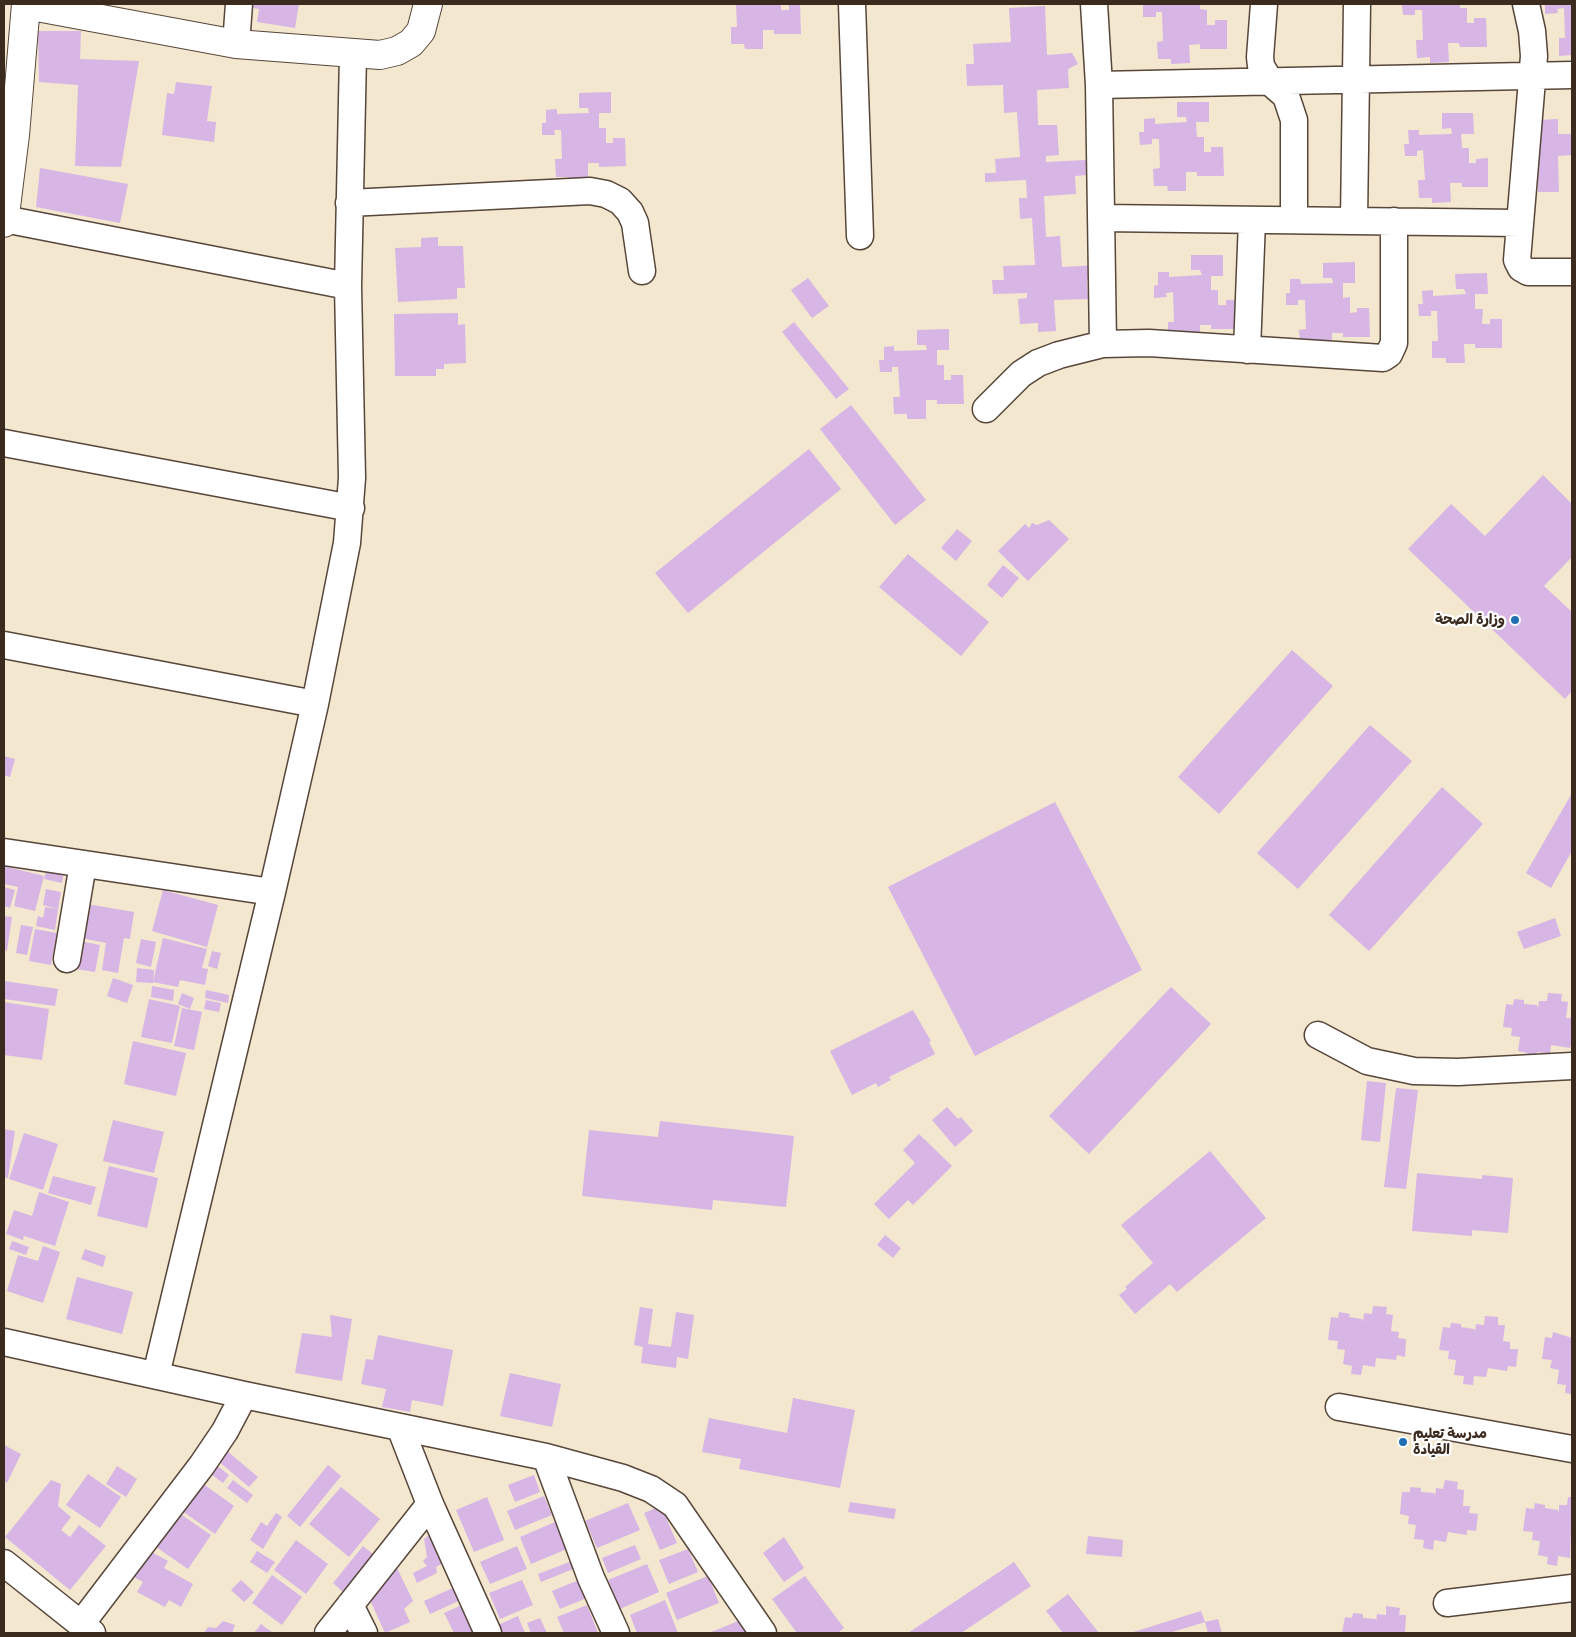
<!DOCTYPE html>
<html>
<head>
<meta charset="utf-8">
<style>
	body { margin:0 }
	#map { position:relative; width:1576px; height:1637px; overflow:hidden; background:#f3e7cf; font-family:"Patrick Hand",sans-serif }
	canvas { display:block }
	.frame { position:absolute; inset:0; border:5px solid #3b2a1e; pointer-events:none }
</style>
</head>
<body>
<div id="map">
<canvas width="1576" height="1637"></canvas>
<div class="frame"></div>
</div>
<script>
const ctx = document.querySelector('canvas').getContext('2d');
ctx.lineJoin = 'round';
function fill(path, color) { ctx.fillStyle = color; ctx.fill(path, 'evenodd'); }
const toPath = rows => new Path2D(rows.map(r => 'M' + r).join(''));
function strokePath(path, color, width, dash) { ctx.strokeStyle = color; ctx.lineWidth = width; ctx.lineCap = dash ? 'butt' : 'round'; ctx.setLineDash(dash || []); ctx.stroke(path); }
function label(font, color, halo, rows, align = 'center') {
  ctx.font = font + ' "Patrick Hand","Playpen Sans Arabic",sans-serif'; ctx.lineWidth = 4.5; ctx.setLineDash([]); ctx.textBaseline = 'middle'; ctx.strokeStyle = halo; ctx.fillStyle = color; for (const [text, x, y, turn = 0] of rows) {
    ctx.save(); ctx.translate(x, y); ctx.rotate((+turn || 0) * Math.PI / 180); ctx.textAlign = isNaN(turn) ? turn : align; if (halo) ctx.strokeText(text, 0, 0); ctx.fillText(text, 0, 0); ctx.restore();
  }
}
fill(toPath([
	[254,4,299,4,295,28,257,22,259,9,253,8],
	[736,4,781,4,781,10,789,10,789,5,800,5,801,34,774,34,774,30,763,30,763,49,745,49,744,44,731,44,731,27,737,27],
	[1148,4,1200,4,1200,9,1207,10,1207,25,1215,25,1215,20,1227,20,1227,49,1200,49,1200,44,1189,45,1190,63,1171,64,1171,59,1158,59,1157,42,1163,41,1162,12,1156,12,1156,17,1143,17,1143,5],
	[1402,4,1460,4,1460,8,1467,8,1467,23,1474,23,1474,18,1486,18,1487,47,1460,47,1459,43,1448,43,1449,62,1430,63,1430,57,1417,58,1416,40,1423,40,1422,10,1415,10,1415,15,1403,15],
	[1545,4,1572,4,1572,55,1559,56,1559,38,1565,38,1564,8,1557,9,1558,13,1545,14],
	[1045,6,1047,55,1072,53,1078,64,1068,69,1069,88,1037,90,1038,125,1057,125,1059,155,1046,156,1046,162,1086,160,1087,175,1075,176,1076,194,1044,196,1046,237,1060,236,1062,267,1098,265,1099,280,1087,280,1088,299,1054,300,1056,331,1038,332,1038,323,1020,324,1018,299,1027,298,1027,293,993,294,992,280,1004,280,1003,266,1035,265,1032,218,1020,219,1019,198,1027,198,1026,180,985,182,985,173,996,173,995,159,1020,157,1017,112,1004,113,1003,85,967,86,966,64,974,64,973,44,1011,42,1009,8],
	[38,31,81,31,80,59,139,61,121,167,75,166,78,85,39,82],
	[176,82,212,86,207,121,216,122,214,142,162,135,167,93,174,94],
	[611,92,611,113,599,113,599,128,606,128,606,143,613,143,613,138,625,138,626,166,599,167,599,163,588,163,588,182,569,182,569,177,556,177,555,159,562,159,561,130,554,130,555,135,542,135,542,123,546,123,546,110,557,109,557,114,589,113,588,108,579,108,579,93],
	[1177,102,1209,102,1209,122,1196,122,1197,137,1204,137,1204,152,1211,152,1211,147,1223,147,1224,176,1197,176,1197,172,1186,172,1186,191,1168,191,1167,186,1154,186,1153,169,1160,168,1159,139,1152,139,1152,144,1140,145,1139,132,1144,132,1144,119,1155,118,1155,124,1187,122,1186,117,1177,117],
	[1442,113,1473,113,1474,134,1461,134,1462,148,1469,148,1469,163,1476,163,1476,159,1488,158,1488,187,1462,187,1462,183,1450,183,1451,202,1432,203,1432,198,1419,198,1418,180,1425,180,1423,150,1417,151,1417,156,1405,156,1404,144,1409,144,1408,130,1419,130,1419,135,1452,134,1451,128,1442,129],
	[1558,119,1558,134,1572,134,1572,155,1558,156,1559,192,1538,192,1537,120],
	[40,168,128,184,120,223,36,207],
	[438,237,438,246,463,246,465,288,457,288,457,299,398,302,395,248,421,247,421,238],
	[1191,255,1223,255,1223,276,1211,276,1211,290,1218,290,1218,305,1226,305,1226,300,1237,300,1238,329,1211,329,1211,325,1200,325,1200,344,1168,340,1168,322,1174,322,1173,292,1166,293,1167,297,1154,298,1154,286,1158,285,1158,272,1169,272,1169,277,1202,275,1200,270,1191,270],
	[1355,262,1355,283,1343,283,1343,298,1350,297,1350,313,1357,312,1357,308,1369,308,1370,337,1343,337,1343,333,1332,333,1332,352,1300,347,1299,330,1306,329,1305,300,1298,300,1298,305,1286,305,1286,293,1290,293,1290,279,1300,279,1301,284,1333,283,1332,278,1323,278,1323,263],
	[1487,273,1488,294,1475,294,1475,309,1483,309,1482,324,1490,324,1490,319,1502,319,1502,348,1475,348,1475,344,1464,344,1465,363,1446,363,1446,358,1432,358,1432,341,1438,341,1437,311,1431,311,1431,316,1419,316,1418,304,1423,304,1422,291,1433,290,1433,296,1466,294,1464,289,1456,289,1455,274],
	[808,278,829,306,812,318,791,290],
	[458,313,458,325,465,324,466,363,444,364,444,369,436,369,436,376,395,376,394,314],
	[794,322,849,389,836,399,782,332],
	[949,329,949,350,937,350,937,365,944,365,944,380,951,380,951,375,963,375,964,404,937,404,937,400,926,400,926,419,907,419,907,414,894,414,893,397,900,397,898,367,892,367,892,372,880,372,879,360,884,360,884,347,894,346,894,351,927,350,926,345,917,345,917,330],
	[851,405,926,500,895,525,820,429],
	[809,449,841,489,688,613,655,573],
	[1543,475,1572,504,1572,557,1544,586,1572,612,1572,691,1565,699,1408,549,1451,504,1485,536],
	[1049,520,1069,539,1028,581,998,551,1025,524,1029,528,1032,523,1037,525],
	[957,529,972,541,956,561,941,548],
	[908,554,989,622,961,656,879,587],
	[1003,565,1019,578,1002,598,987,585],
	[1292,650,1333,686,1219,814,1178,777],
	[1370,725,1412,761,1298,889,1257,853],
	[4,756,15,759,10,777,4,775],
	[1442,787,1483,824,1369,951,1329,915],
	[1572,793,1572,851,1551,888,1526,873],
	[1055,802,1142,970,975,1056,888,887],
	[4,866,44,876,35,911,14,906,18,887,4,884],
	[47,868,64,871,62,883,44,879],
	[4,887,15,890,10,908,4,906],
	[46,889,61,892,58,909,43,905],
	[163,890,218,905,207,947,152,931],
	[87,904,134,912,130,939,124,938,118,973,102,970,106,943,81,938],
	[45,907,58,909,55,930,36,926,38,916,43,918],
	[4,916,12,917,7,951,4,950],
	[1555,918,1561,936,1524,949,1517,932],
	[21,925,33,927,27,955,16,953],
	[35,929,57,933,51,965,29,961],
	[163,938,207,949,202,968,208,969,205,985,180,980,178,987,153,982],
	[141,939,156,942,151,967,136,963],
	[75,940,100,945,95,972,70,968],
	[212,951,221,953,217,969,208,966],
	[137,968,154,970,153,983,136,982],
	[113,978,133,985,127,1003,107,996],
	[4,981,58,989,55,1006,4,999],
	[152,986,174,990,173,1001,151,997],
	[1171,987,1211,1024,1089,1154,1049,1116],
	[206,990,229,995,228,1003,205,998],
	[182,993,194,998,190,1009,178,1004],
	[1548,993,1562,994,1561,1001,1568,1002,1566,1018,1572,1018,1572,1042,1570,1048,1551,1045,1550,1054,1537,1052,1536,1062,1526,1060,1527,1053,1518,1051,1520,1037,1511,1036,1512,1028,1503,1027,1506,1004,1513,1005,1514,999,1524,1000,1524,1004,1537,1005,1538,1009,1539,1001,1547,1001],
	[149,999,180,1006,172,1043,141,1037],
	[206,1000,221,1003,219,1012,204,1009],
	[4,1002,49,1009,42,1060,4,1055],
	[182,1008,202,1012,194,1050,174,1046],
	[913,1010,931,1041,929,1042,935,1054,889,1077,891,1080,878,1087,876,1083,852,1095,830,1051],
	[133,1041,186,1053,176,1096,124,1084],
	[1367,1081,1386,1083,1380,1142,1361,1140],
	[1396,1088,1418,1090,1406,1189,1384,1187],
	[947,1107,958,1119,961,1117,973,1131,955,1147,932,1120],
	[113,1120,164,1132,154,1173,103,1161],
	[660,1121,794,1136,786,1207,713,1200,712,1210,582,1196,589,1130,658,1137],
	[4,1129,15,1131,8,1178,4,1177],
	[24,1133,58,1144,43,1190,9,1179],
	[919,1134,952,1166,913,1205,908,1200,889,1219,874,1204,915,1163,903,1150],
	[1210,1151,1266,1218,1177,1292,1170,1284,1135,1314,1119,1295,1127,1289,1125,1287,1153,1263,1121,1225],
	[109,1166,158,1178,147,1228,97,1216],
	[1417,1173,1482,1179,1482,1175,1513,1178,1508,1233,1472,1230,1472,1236,1412,1231],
	[53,1176,96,1187,91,1205,48,1193],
	[39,1192,69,1202,55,1246,24,1236,23,1240,6,1234,14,1210,32,1216],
	[885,1235,901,1248,893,1258,877,1245],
	[12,1241,29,1247,26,1255,9,1249],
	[43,1246,60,1252,43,1303,7,1291,18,1255,38,1261],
	[85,1249,106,1256,103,1267,81,1259],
	[77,1277,133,1292,122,1334,66,1319],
	[1373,1306,1387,1307,1386,1314,1393,1315,1391,1331,1399,1332,1398,1338,1406,1339,1405,1357,1397,1355,1396,1360,1376,1358,1375,1367,1363,1365,1361,1375,1351,1374,1352,1366,1343,1364,1345,1350,1337,1349,1338,1341,1328,1340,1331,1317,1338,1318,1339,1312,1350,1314,1349,1317,1362,1319,1363,1322,1364,1313,1372,1314],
	[640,1307,653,1309,648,1344,671,1347,676,1312,694,1315,688,1359,677,1357,676,1368,641,1363,643,1347,634,1345],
	[330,1315,352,1319,342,1381,295,1373,302,1333,332,1337],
	[1485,1316,1498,1317,1498,1325,1505,1325,1503,1341,1510,1342,1510,1349,1518,1349,1516,1367,1508,1366,1507,1371,1488,1368,1486,1377,1474,1376,1473,1385,1463,1384,1464,1376,1454,1375,1456,1360,1448,1359,1449,1351,1439,1350,1443,1327,1450,1328,1451,1323,1461,1324,1461,1327,1474,1329,1475,1332,1476,1324,1484,1325],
	[1553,1332,1572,1338,1572,1394,1565,1393,1566,1385,1557,1384,1559,1370,1550,1368,1552,1360,1542,1359,1545,1337,1552,1338],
	[378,1335,453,1350,443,1406,412,1400,410,1412,382,1407,386,1389,361,1384,366,1359,373,1360],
	[510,1373,561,1384,552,1427,500,1416],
	[793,1398,855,1410,840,1488,739,1469,741,1459,702,1452,709,1418,787,1433],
	[4,1445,21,1454,7,1483,4,1481],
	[226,1450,258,1477,249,1487,217,1460],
	[215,1464,229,1475,223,1483,208,1472],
	[328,1465,341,1476,300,1527,287,1516],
	[117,1466,137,1479,126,1497,106,1484],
	[88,1474,121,1497,100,1528,66,1505],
	[534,1475,540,1492,515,1502,508,1485],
	[51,1480,61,1484,58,1506,71,1517,61,1530,70,1537,79,1525,106,1546,70,1590,5,1537],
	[233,1480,253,1495,247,1503,227,1488],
	[1445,1480,1458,1482,1457,1489,1464,1490,1463,1506,1470,1506,1469,1513,1478,1514,1476,1531,1467,1530,1467,1535,1448,1532,1446,1542,1434,1540,1433,1550,1423,1548,1424,1540,1414,1539,1416,1525,1408,1524,1409,1516,1400,1514,1402,1492,1410,1492,1410,1487,1421,1488,1421,1492,1434,1493,1435,1496,1436,1488,1443,1489],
	[202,1483,234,1506,215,1534,182,1511],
	[341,1487,380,1519,349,1557,309,1524],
	[544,1496,552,1515,515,1530,507,1511],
	[487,1497,504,1540,474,1552,456,1510],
	[1568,1497,1572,1497,1570,1558,1558,1556,1557,1566,1547,1564,1548,1557,1538,1555,1540,1541,1532,1540,1533,1532,1523,1531,1526,1508,1534,1509,1535,1503,1545,1505,1545,1508,1558,1510,1559,1513,1559,1505,1567,1505],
	[850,1502,896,1509,894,1519,848,1512],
	[628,1503,640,1530,597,1548,585,1521],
	[661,1506,677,1543,660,1550,644,1513],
	[179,1513,211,1535,188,1569,156,1547],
	[276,1513,282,1517,263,1549,250,1540,261,1522,267,1526],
	[555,1522,567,1549,531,1564,520,1537],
	[432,1533,449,1560,436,1567,437,1573,417,1583,413,1573,427,1566,423,1561,427,1557,424,1539],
	[1088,1536,1123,1540,1122,1557,1086,1554],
	[784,1537,804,1568,784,1582,763,1553],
	[296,1540,328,1564,306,1594,274,1570],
	[635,1545,641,1559,608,1573,602,1558],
	[363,1546,373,1554,343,1592,333,1583],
	[517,1546,527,1569,490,1584,480,1562],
	[146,1549,168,1561,164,1568,193,1584,181,1607,169,1600,165,1607,137,1592,143,1582,132,1576],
	[688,1549,698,1572,669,1584,659,1560],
	[257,1551,275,1562,267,1573,250,1562],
	[580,1558,583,1565,541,1582,538,1574],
	[1014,1562,1031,1586,988,1615,961,1633,908,1633],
	[647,1564,659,1592,620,1609,608,1580],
	[397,1568,413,1601,404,1609,410,1622,385,1633,370,1600],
	[272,1575,302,1597,282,1625,252,1603],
	[708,1576,719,1603,677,1620,666,1593],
	[805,1576,844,1628,839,1632,840,1633,797,1633,772,1599],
	[586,1577,594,1595,560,1609,552,1591],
	[241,1580,254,1592,244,1602,231,1590],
	[522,1580,533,1605,500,1619,489,1593],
	[457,1586,463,1599,430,1614,424,1601],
	[1068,1594,1099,1633,1063,1633,1046,1611],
	[665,1600,678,1633,637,1633,630,1615],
	[464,1604,475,1633,454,1633,444,1613],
	[587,1605,598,1633,564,1633,557,1617],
	[1386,1606,1400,1608,1399,1615,1406,1615,1405,1632,1409,1633,1342,1633,1345,1617,1352,1618,1353,1613,1363,1614,1363,1618,1376,1619,1376,1622,1377,1614,1386,1615],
	[1201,1611,1205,1622,1169,1633,1130,1633],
	[518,1616,525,1633,501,1633,498,1625],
	[748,1617,755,1633,709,1633],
	[540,1618,547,1633,531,1633,527,1623],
	[1218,1619,1222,1633,1208,1633,1205,1622],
	[223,1621,235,1625,232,1633,204,1633,208,1627,216,1628],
	[261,1624,273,1633,254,1633]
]), '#d7b5e5');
const street = toPath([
	[852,4,860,236],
	[1094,4,1099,85,1103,344],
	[1264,4,1260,57,1261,66,1271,83,1286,96,1294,120,1294,220],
	[1526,4,1532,31,1534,56,1517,260,1521,268,1528,272,1572,272],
	[236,44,239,4],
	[1099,85,1572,75],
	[349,203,590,191,606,194,620,201,630,212,635,223,642,271],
	[1101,218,1520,223],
	[4,219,348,286],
	[1354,221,1357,4],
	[1247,350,1252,220],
	[986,409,1021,374,1038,363,1059,355,1103,344,1149,343,1383,358,1389,354,1394,343,1394,221],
	[4,443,351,508],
	[4,645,315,704],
	[4,852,272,892],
	[67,959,83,864],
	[1318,1035,1367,1061,1414,1071,1458,1072,1572,1066],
	[4,1342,244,1395,546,1457,623,1478,651,1489,675,1505,763,1633],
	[156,1375,272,892,315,704,347,543,352,478,348,286,353,55],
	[1339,1407,1572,1449],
	[400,1427,430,1504,488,1633],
	[546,1457,591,1578,616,1633],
	[4,1563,92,1633],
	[1447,1603,1572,1588],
	[350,1605,364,1633],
	[81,1624,202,1465,225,1431,244,1395],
	[328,1633,430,1504]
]);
const primary = toPath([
	[26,5,236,44,380,55,397,51,411,43,421,31,428,4],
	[4,223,15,135,26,4]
]);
strokePath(street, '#574639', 29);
strokePath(primary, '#574639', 30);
strokePath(street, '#fff', 26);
strokePath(primary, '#fff', 28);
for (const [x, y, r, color] of [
	[1515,620,5,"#1f6fb2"],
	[1403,1442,5,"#1f6fb2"]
]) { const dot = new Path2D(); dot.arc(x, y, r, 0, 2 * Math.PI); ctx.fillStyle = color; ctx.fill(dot); strokePath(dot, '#fff', 2); }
label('bold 14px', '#3b2a1e', '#fff', [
	["وزارة الصحة",1505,620],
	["مدرسة تعليم",1413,1434,"left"],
	["القيادة",1413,1450,"left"]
], 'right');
</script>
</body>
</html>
